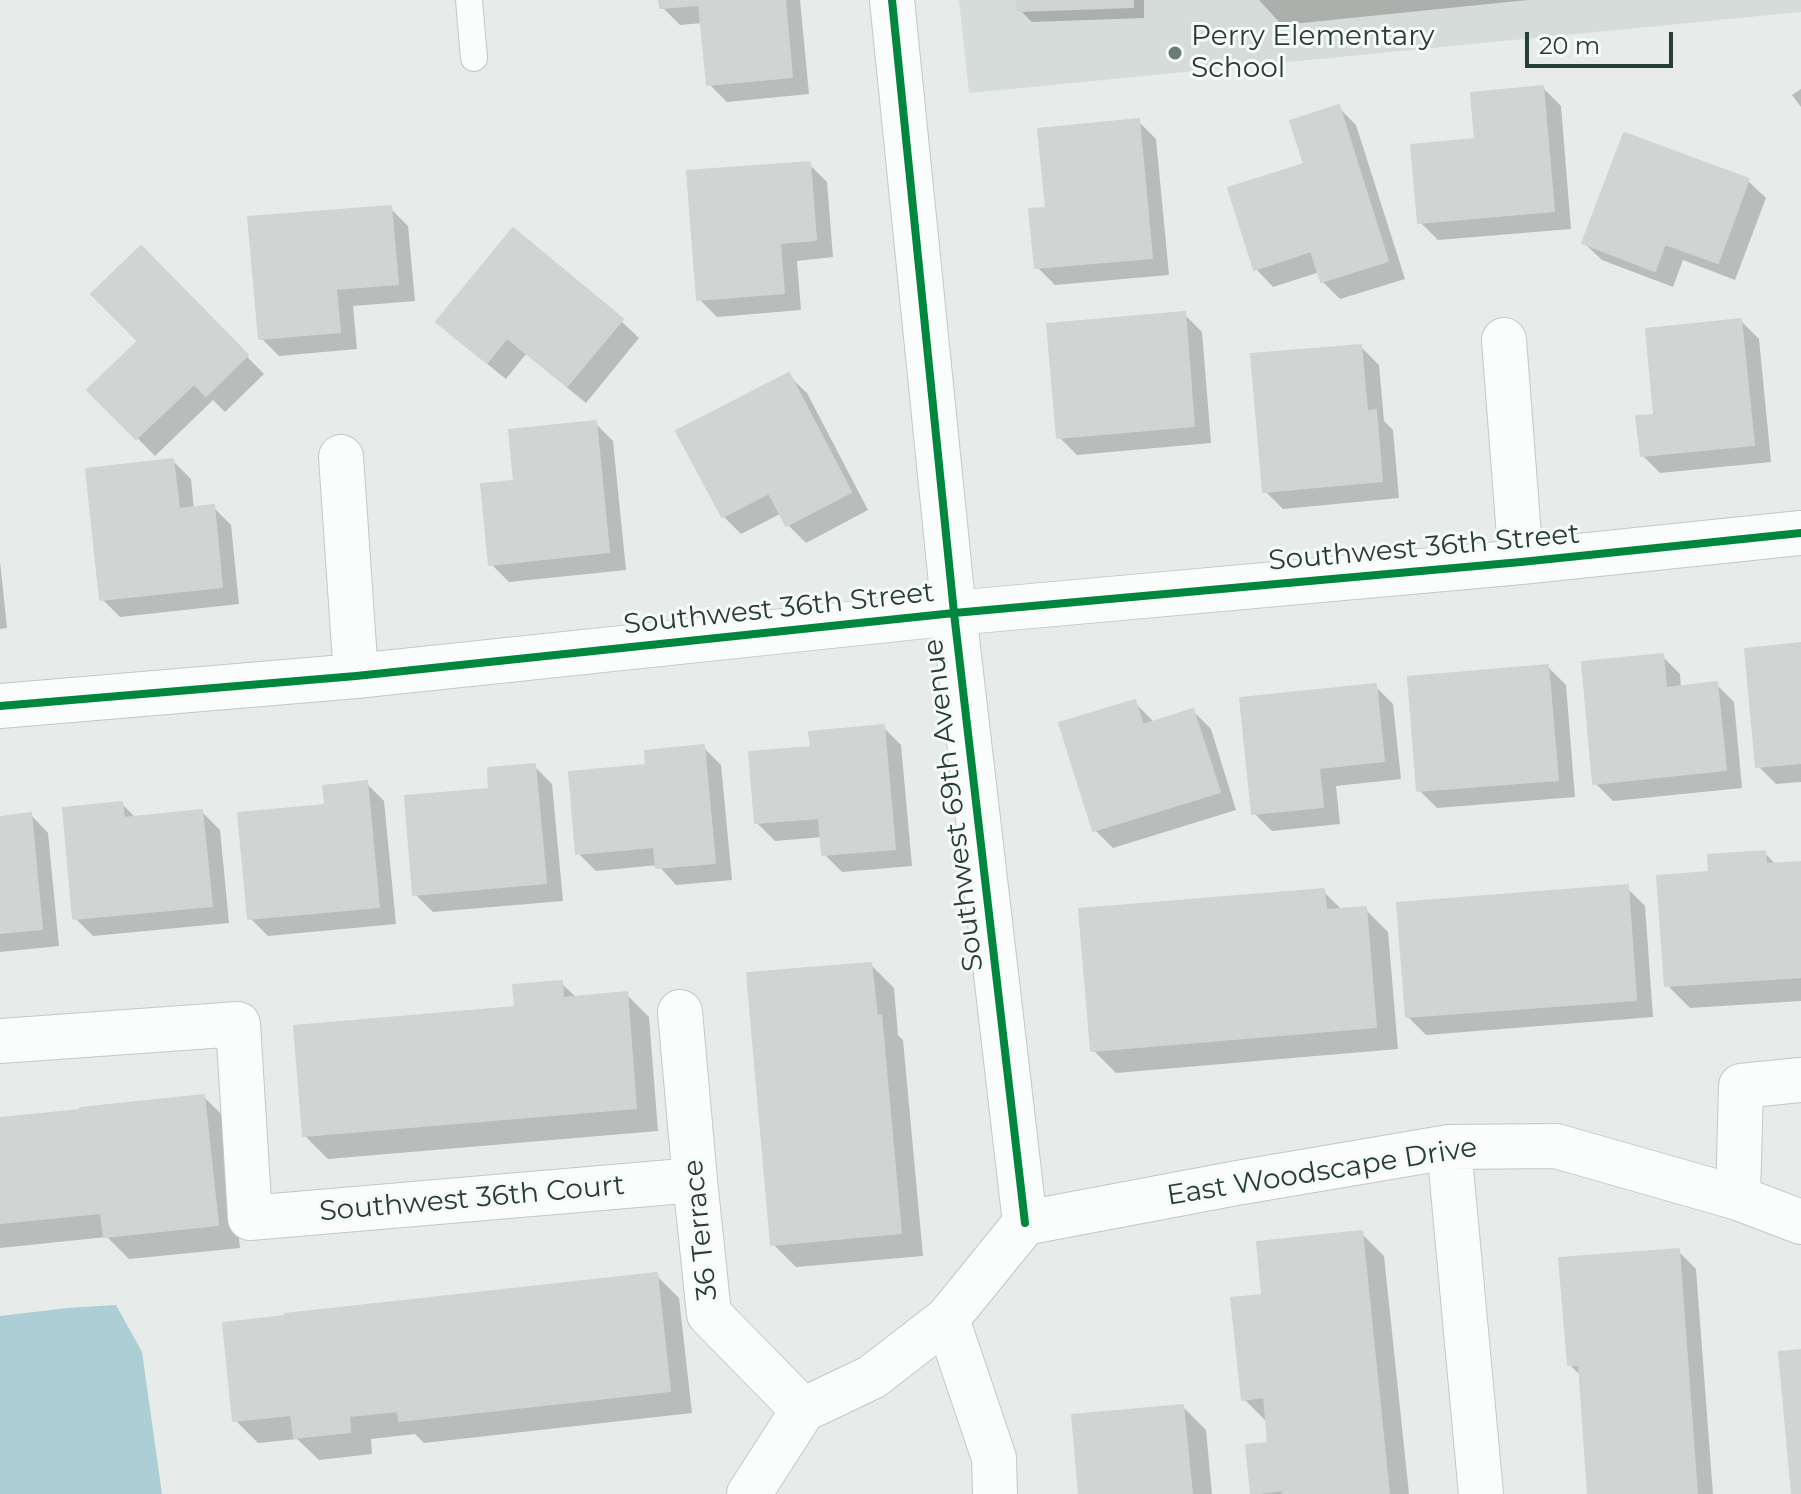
<!DOCTYPE html>
<html>
<head>
<meta charset="utf-8">
<style>
	body { margin:0 }
	#map { position:relative; width:1801px; height:1494px; overflow:hidden; background:#e7ebe9; font-family:Montserrat,sans-serif }
	canvas { display:block }
	.scale { position:absolute; left:1525px; top:32px; width:148px; height:36px; box-sizing:border-box; border:4px solid #263d38; border-top:0; padding-left:10px; font-size:24px; line-height:28px; white-space:nowrap; color:#263d38; -webkit-text-stroke:6px #f6faf8; paint-order:stroke }
</style>
</head>
<body>
<div id="map">
<canvas width="1801" height="1494"></canvas>
<div class="scale">20 m</div>
</div>
<script>
const ctx = document.querySelector('canvas').getContext('2d');
ctx.lineJoin = 'round';
function fill(path, color) { ctx.fillStyle = color; ctx.fill(path, 'evenodd'); }
const toPath = rows => new Path2D(rows.map(r => 'M' + r).join(''));
function strokePath(path, color, width, dash) { ctx.strokeStyle = color; ctx.lineWidth = width; ctx.lineCap = dash ? 'butt' : 'round'; ctx.setLineDash(dash || []); ctx.stroke(path); }
function label(font, color, halo, rows, align = 'center') {
  ctx.font = font + ' Montserrat,sans-serif'; ctx.lineWidth = 6; ctx.setLineDash([]); ctx.textBaseline = 'middle'; ctx.strokeStyle = halo; ctx.fillStyle = color; for (const [text, x, y, turn = 0] of rows) {
    ctx.save(); ctx.translate(x, y); ctx.rotate((+turn || 0) * Math.PI / 180); ctx.textAlign = isNaN(turn) ? turn : align; if (halo) ctx.strokeText(text, 0, 0); ctx.fillText(text, 0, 0); ctx.restore();
  }
}
fill(toPath([
	[959,0,1801,0,1801,12,969,93]
]), '#d6dcd9');
fill(toPath([
	[116,1305,142,1352,162,1494,0,1494,0,1316,67,1308]
]), '#acced5');
fill(toPath([
	[661,0,800,0,809,94,727,102,709,84,703,23,680,25,662,7],
	[1019,0,1144,0,1144,18,1032,22,1020,10],
	[1259,0,1528,0,1282,25],
	[1543,88,1561,106,1571,229,1438,240,1420,222,1477,141],
	[1801,89,1801,107,1792,95],
	[1338,107,1356,125,1405,279,1340,299,1322,281,1320,272,1273,287,1256,269,1306,165],
	[1138,121,1156,139,1169,275,1055,285,1037,267],
	[809,164,827,182,833,257,797,261,801,310,717,317,699,299],
	[1748,181,1766,198,1735,280,1683,260,1673,287,1602,260,1584,243],
	[390,208,408,226,415,301,353,306,357,349,279,356,261,338],
	[141,249,264,374,225,412,213,400,155,456,90,390,140,341],
	[1184,314,1202,332,1211,443,1077,455,1059,437],
	[439,321,621,321,639,338,586,403,526,354,506,379,456,339],
	[1741,321,1759,339,1771,462,1660,473,1642,455,1656,417],
	[1361,347,1379,365,1384,421,1393,430,1399,498,1283,509,1265,491],
	[789,376,807,393,868,510,806,543,788,525,782,513,741,534,723,516],
	[595,423,613,441,626,570,509,582,491,564,517,483],
	[173,461,191,479,194,510,213,507,231,525,239,604,120,617,102,599],
	[0,561,7,628,0,629],
	[1801,645,1801,782,1776,784,1758,766],
	[1662,656,1680,674,1681,688,1716,684,1734,702,1742,788,1613,801,1595,783],
	[1548,667,1566,685,1575,797,1437,808,1419,790],
	[1375,686,1393,704,1401,779,1336,786,1340,824,1272,831,1254,813],
	[1134,702,1152,720,1153,724,1193,711,1211,729,1236,810,1113,848,1095,830],
	[883,727,901,745,912,866,842,872,824,854,823,837,775,841,757,823,813,749],
	[703,747,721,765,732,880,676,885,658,865,596,871,578,853,648,767],
	[534,766,552,784,563,901,433,912,415,894,491,791],
	[366,783,384,801,396,924,268,936,250,918,327,807],
	[122,804,136,818,202,812,220,830,229,923,93,936,75,918],
	[31,815,48,833,59,946,0,952,0,819],
	[1765,853,1777,866,1801,864,1801,1001,1690,1008,1667,985],
	[1627,888,1645,906,1653,1017,1426,1035,1408,1017],
	[1323,891,1343,911,1365,909,1388,932,1398,1049,1116,1073,1093,1050],
	[871,965,894,988,898,1035,903,1040,923,1256,796,1267,773,1244],
	[561,983,577,998,626,994,649,1017,658,1131,328,1159,305,1136],
	[204,1097,227,1120,240,1248,129,1259,107,1237,0,1248,0,1120],
	[1361,1233,1384,1256,1409,1494,1254,1494,1271,1445,1267,1422,1244,1399,1264,1297],
	[1678,1251,1696,1269,1713,1494,1590,1494,1582,1377,1570,1365],
	[656,1275,679,1298,692,1413,424,1443,415,1434,371,1439,372,1454,319,1460,297,1439,258,1443,235,1420],
	[1183,1407,1206,1430,1212,1494,1081,1494]
]), '#0003');
const building = toPath([
	[659,0,785,0,792,77,707,85,699,5,660,8,659,0],
	[1017,0,1133,0,1133,7,1018,11,1017,0],
	[1543,86,1554,211,1418,223,1411,145,1475,139,1471,93,1543,86],
	[1339,105,1388,261,1321,282,1311,251,1254,270,1228,188,1304,164,1290,121,1339,105],
	[1139,119,1152,258,1035,268,1029,209,1046,208,1038,129,1139,119],
	[1624,133,1749,179,1718,263,1665,244,1655,271,1582,243,1624,133],
	[810,162,816,240,780,243,784,293,697,300,687,171,810,162],
	[391,206,398,284,336,289,340,332,259,339,248,217,391,206],
	[513,228,623,319,567,386,507,338,487,363,436,322,513,228],
	[141,246,248,355,206,396,194,384,136,439,87,390,138,341,91,294,141,246],
	[1185,312,1194,426,1057,438,1047,324,1185,312],
	[1741,319,1754,445,1641,456,1636,416,1654,415,1646,329,1741,319],
	[1361,345,1367,411,1376,410,1382,481,1263,492,1251,354,1361,345],
	[789,373,851,492,786,526,769,493,722,517,676,431,789,373],
	[596,421,609,552,489,565,481,484,514,481,509,430,596,421],
	[173,459,179,509,214,505,222,587,100,600,86,469,173,459],
	[1801,643,1801,763,1756,767,1745,649,1801,643],
	[1663,654,1666,688,1717,682,1726,770,1593,784,1582,662,1663,654],
	[1548,665,1558,780,1417,791,1408,677,1548,665],
	[1376,684,1384,761,1319,768,1323,807,1252,814,1240,698,1376,684],
	[1135,700,1143,725,1193,709,1220,792,1093,831,1059,723,1135,700],
	[884,725,895,849,822,855,819,818,755,823,749,752,811,747,809,732,884,725],
	[704,745,715,863,656,868,654,847,576,854,569,772,646,765,645,751,704,745],
	[535,764,546,883,413,895,405,796,489,789,488,768,535,764],
	[367,781,379,907,248,919,238,813,325,805,323,786,367,781],
	[122,802,124,818,202,810,212,906,73,919,63,808,122,802],
	[31,813,42,929,0,933,0,817,31,813],
	[1765,851,1766,864,1801,862,1801,977,1665,986,1657,876,1709,872,1708,855,1765,851],
	[1628,885,1636,1000,1406,1017,1397,903,1628,885],
	[1324,889,1326,910,1366,907,1376,1027,1091,1051,1079,909,1324,889],
	[871,963,877,1016,881,1015,901,1233,771,1245,747,973,871,963],
	[562,981,563,998,627,992,636,1108,303,1136,294,1026,515,1007,513,985,562,981],
	[204,1095,218,1225,104,1237,101,1213,0,1223,0,1118,80,1110,80,1108,204,1095],
	[1362,1231,1389,1494,1283,1494,1283,1490,1251,1494,1246,1445,1268,1443,1264,1397,1242,1400,1231,1298,1262,1295,1257,1242,1362,1231],
	[1679,1249,1697,1494,1588,1494,1579,1365,1568,1365,1559,1258,1679,1249],
	[657,1273,670,1391,399,1421,398,1411,349,1416,350,1432,294,1438,291,1415,233,1421,223,1323,286,1316,285,1314,657,1273],
	[1801,1350,1801,1494,1792,1494,1779,1352,1801,1350],
	[1183,1405,1192,1494,1079,1494,1072,1415,1183,1405]
]);
fill(building, '#d0d4d2');
strokePath(building, '#d0d4d2', 2);
const lane = toPath([
	[469,0,474,58]
]);
const street = toPath([
	[892,0,954,613,1025,1223],
	[1504,340,1521,562],
	[341,457,356,676],
	[0,706,356,676,954,613,1521,562,1801,533],
	[680,1012,695,1180,709,1314,803,1410],
	[0,1041,238,1024,250,1218,695,1180],
	[1449,1147,1481,1494],
	[1738,1198,1741,1086,1801,1080],
	[1025,1223,1237,1183,1449,1147,1556,1146,1738,1198,1801,1222],
	[947,1319,994,1458,995,1494],
	[749,1494,803,1410,872,1377,947,1319,1025,1223]
]);
strokePath(lane, '#c4c8c6', 28);
strokePath(street, '#c4c8c6', 46);
strokePath(lane, '#fbfcfc', 26);
strokePath(street, '#fbfcfc', 44);
strokePath(toPath([
	[892,0,954,613,1025,1223],
	[0,706,356,676,954,613,1521,562,1801,533]
]), '#00873e', 8);
for (const [x, y, r, color] of [
	[1175,53,8,"#6a7a76"]
]) { const dot = new Path2D(); dot.arc(x, y, r, 0, 2 * Math.PI); ctx.fillStyle = color; ctx.fill(dot); strokePath(dot, '#f6faf8', 3); }
label('28px', '#263d38', '#f6faf8', [
	["Perry Elementary",1191,37],
	["School",1191,69]
], 'left');
label('28px', '#263d38', '#f6faf8', [
	["Southwest 36th Street",1424,548,-5],
	["Southwest 36th Street",779,609,-6],
	["Southwest 69th Avenue",954,805,-97],
	["East Woodscape Drive",1322,1172,-9],
	["Southwest 36th Court",472,1199,-5],
	["36 Terrace",701,1230,-96]
]);
</script>
</body>
</html>
